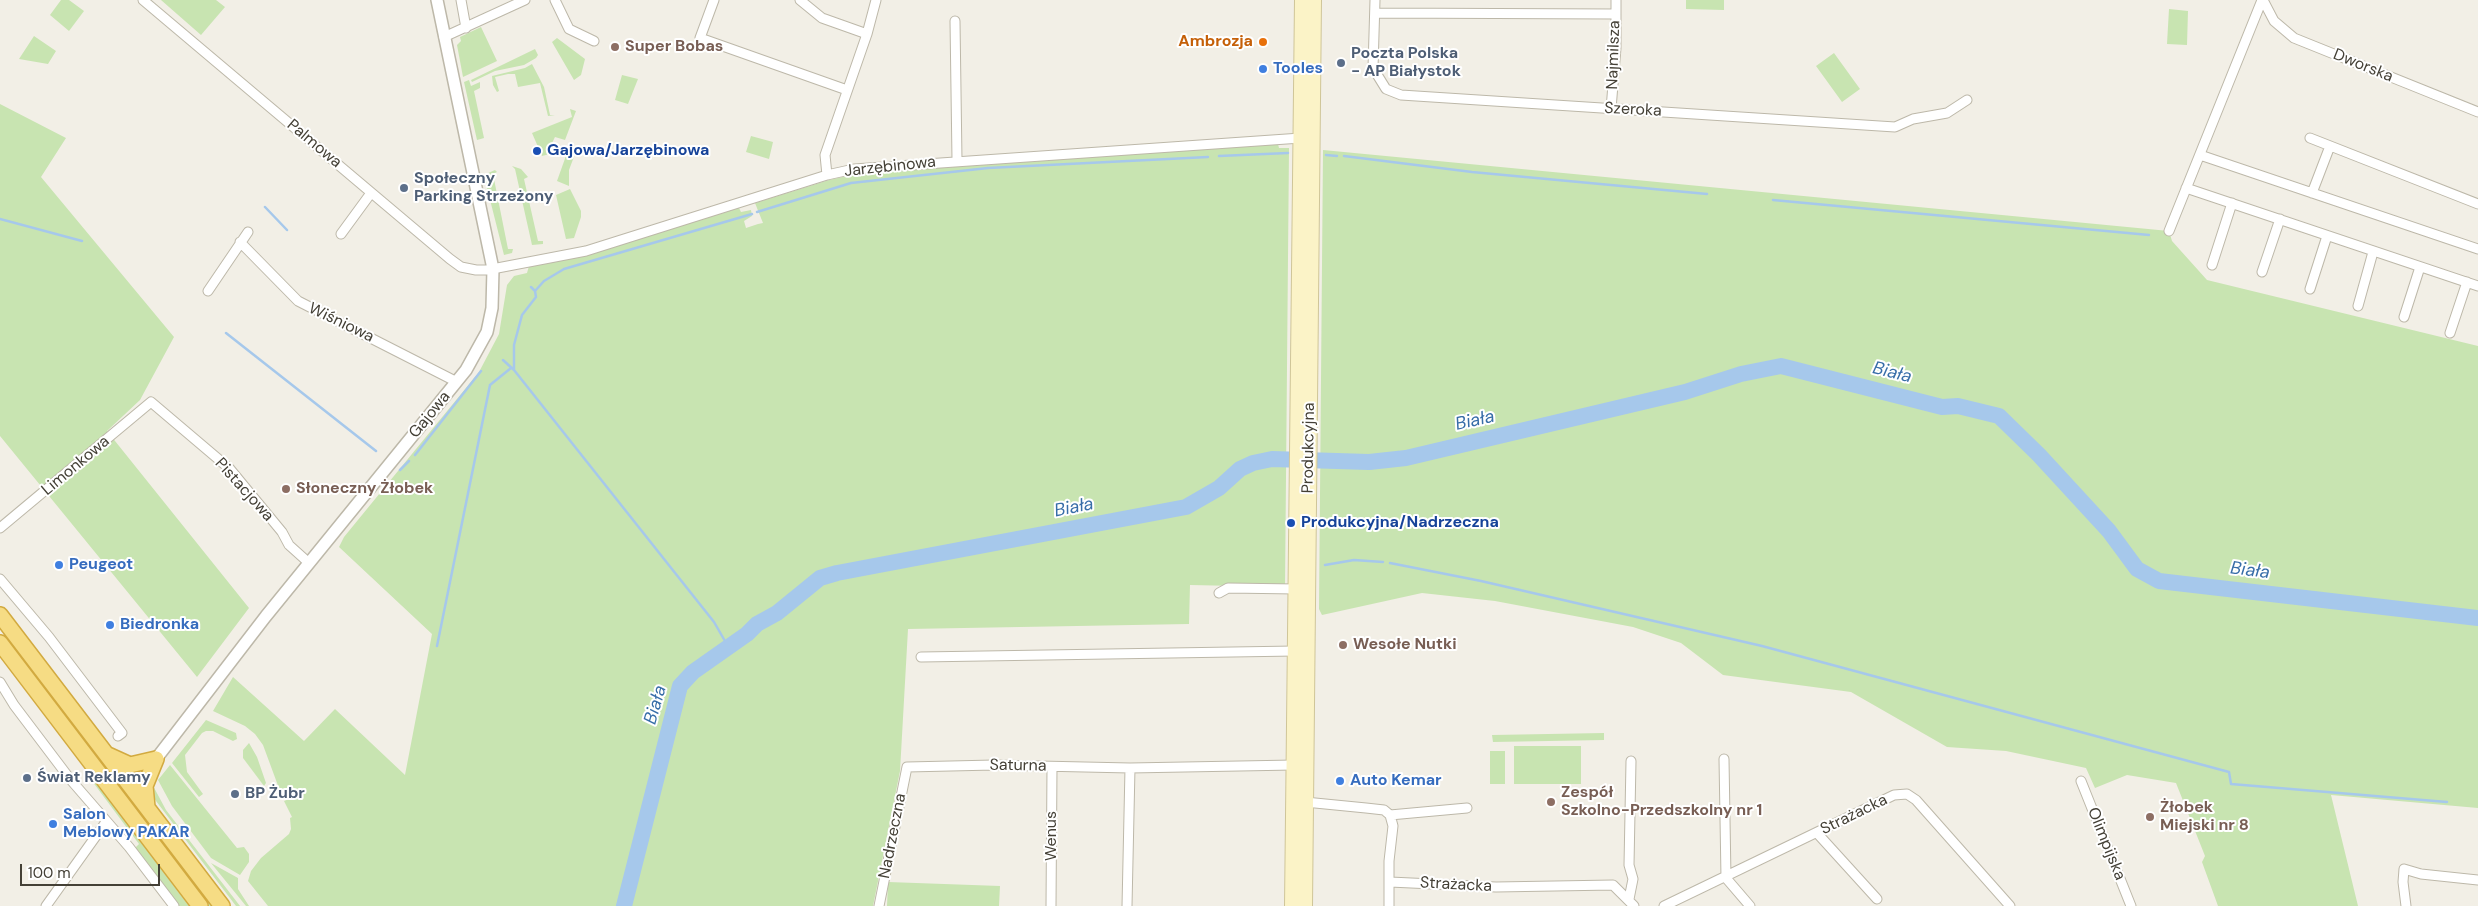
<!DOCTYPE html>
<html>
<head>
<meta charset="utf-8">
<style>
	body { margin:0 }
	#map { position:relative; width:2478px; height:906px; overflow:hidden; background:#f2efe6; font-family:"DM Sans",sans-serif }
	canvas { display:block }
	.scale { position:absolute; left:20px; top:864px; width:140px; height:22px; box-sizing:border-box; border:2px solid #444036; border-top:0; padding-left:6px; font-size:15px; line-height:18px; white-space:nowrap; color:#444036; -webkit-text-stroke:4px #fff; paint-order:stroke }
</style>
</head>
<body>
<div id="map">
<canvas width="2478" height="906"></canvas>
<div class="scale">100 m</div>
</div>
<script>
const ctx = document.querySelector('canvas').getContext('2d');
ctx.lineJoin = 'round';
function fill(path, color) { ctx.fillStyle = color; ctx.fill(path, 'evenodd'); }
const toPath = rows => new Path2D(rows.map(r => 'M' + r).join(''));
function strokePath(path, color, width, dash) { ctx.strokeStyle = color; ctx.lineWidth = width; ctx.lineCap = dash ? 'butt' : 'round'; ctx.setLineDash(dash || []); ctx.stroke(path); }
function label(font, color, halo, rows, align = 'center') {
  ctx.font = font + ' "DM Sans",sans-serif'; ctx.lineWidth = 4; ctx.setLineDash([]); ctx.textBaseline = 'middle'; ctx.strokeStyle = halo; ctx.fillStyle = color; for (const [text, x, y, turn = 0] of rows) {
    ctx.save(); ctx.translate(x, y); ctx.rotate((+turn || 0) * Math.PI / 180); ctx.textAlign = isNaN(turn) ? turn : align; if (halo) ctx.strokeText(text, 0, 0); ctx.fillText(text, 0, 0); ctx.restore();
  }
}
fill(toPath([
	[61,0,69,0,84,11,69,31,50,15],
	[161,0,216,0,225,7,201,35],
	[1686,0,1724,0,1724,10,1686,9],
	[2169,9,2188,11,2187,45,2167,44],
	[481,27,497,61,463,77,457,45,461,41,460,37],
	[34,36,56,51,48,64,19,59],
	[557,38,585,59,581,75,574,80,552,42],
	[535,49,538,55,536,58,524,65,495,71,472,82,471,80],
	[1834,53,1860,89,1842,102,1816,66],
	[532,64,544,87,550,115,555,115,548,116,540,83,518,87,515,74,508,74,495,77,499,91,497,92,493,85,492,76,525,68],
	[622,75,638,79,628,104,615,100],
	[469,80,471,86,480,82,480,88,474,91,484,138,477,140,464,82],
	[0,104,66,138,41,177,174,337,140,400,107,431,249,608,197,677,0,436],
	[570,109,576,111,565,140,555,137,552,143,562,148,561,151,542,156,532,133,572,117],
	[751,136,773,142,769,159,746,152],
	[1278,144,1279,148,1289,148,1285,587,1190,585,1189,624,908,629,900,771,873,906,268,906,248,881,251,871,261,858,289,834,291,829,290,818,292,817,284,801,289,799,287,794,284,794,282,790,280,791,263,745,255,734,245,726,213,711,233,677,304,741,335,709,405,775,432,634,339,547,344,537,479,372,499,334,507,285,514,276,527,273,529,266,575,258,739,208,741,212,751,210,752,216,744,221,746,228,758,224,763,223,755,203,829,180,856,174],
	[1323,150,2169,231,2172,241,2207,280,2478,346,2478,808,2331,795,2358,906,2218,906,2202,862,2205,856,2176,783,2127,775,2095,788,2086,768,2006,751,1947,747,1851,692,1723,675,1681,643,1633,627,1495,601,1422,593,1322,615,1319,609],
	[569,152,575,154,569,170,569,186,557,181,567,153],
	[512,166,521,169,528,177,524,179,538,241,543,241,543,244,532,245,515,169],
	[495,170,497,172,493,174,508,249,513,249,512,253,504,255,485,180,486,174],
	[570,189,581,211,581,217,574,238,566,239,556,195],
	[206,720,236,733,237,739,233,741,213,731,206,731,202,733,185,755,187,772,203,794,199,797,172,763],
	[1604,733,1604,740,1493,742,1492,735],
	[249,743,257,757,266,783,264,786,243,758,243,750],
	[1514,746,1581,746,1581,784,1514,784],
	[1490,751,1505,751,1505,784,1490,784],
	[170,765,237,848,244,847,249,854,249,862,240,875,211,858,172,806,158,780],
	[110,768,215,906,208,906,106,771],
	[94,780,170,881,189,906,179,906,135,848,139,844,92,781],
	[151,782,166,810,240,906,236,906,156,801,153,796],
	[211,863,238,878,238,889,249,906,246,906],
	[888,882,1000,886,999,906,887,906]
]), '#c8e4b1');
strokePath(toPath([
	[1326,155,1337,156],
	[1219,156,1288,153],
	[1344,156,1472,172,1707,194],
	[1773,200,2149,235],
	[265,207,287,230],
	[757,212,851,183,988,168,1208,157],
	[0,219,82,241],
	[535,291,544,281,564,269,752,214],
	[226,333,376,451],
	[503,360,514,370,714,622,729,648],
	[514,369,514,345,522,315,536,297,535,291,531,287],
	[415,455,481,371],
	[400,470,409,461],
	[1390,563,1481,581,1762,646,2229,772,2231,784,2447,802],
	[1325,565,1354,560,1383,562],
	[437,646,490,385,511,368]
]), '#a6c8eb', 2.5);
strokePath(toPath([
	[624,906,680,686,693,672,747,634,757,624,777,613,820,578,837,573,1186,507,1219,488,1240,469,1253,463,1272,459,1369,462,1406,458,1685,392,1741,374,1781,366,1942,407,1958,406,1999,416,2039,455,2109,531,2137,569,2159,581,2478,618]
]), '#a6c8eb', 16);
const minor = toPath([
	[143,0,450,259,461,267,476,270,487,270,586,251,827,175,854,169,1301,138],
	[461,0,466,28],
	[555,0,569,29,594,41],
	[714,0,700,38,847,90],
	[800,0,822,18,867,34],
	[1375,0,1373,68,1386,89,1401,95,1895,127,1913,119,1947,113,1967,100],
	[2263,0,2274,21,2294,38,2478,112],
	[1375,13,1616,14],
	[955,21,957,160],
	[444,37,525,0],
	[1611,109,1616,48,1616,0],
	[2310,138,2478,204],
	[2200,155,2478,249],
	[827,175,825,155,867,34,876,0],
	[2186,188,2478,286],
	[2312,193,2330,146],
	[2169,231,2262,0],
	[341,234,371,193],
	[240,242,298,301,457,382],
	[2212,265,2232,203],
	[2262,272,2280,219],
	[2310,289,2327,236],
	[208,291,248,232],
	[2358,306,2373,252],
	[2404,317,2420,267],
	[2450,333,2467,282],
	[0,528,151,402,230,469,282,532,289,545,309,563],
	[0,579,49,637,122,733,118,736],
	[1219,593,1228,588,1296,589],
	[921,657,1295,651],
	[0,682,14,705,70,779,129,847,174,906],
	[1724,759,1726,878,1750,906],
	[2081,781,2131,906],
	[1305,802,1366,808,1384,810,1390,815,1393,826,1389,861,1389,906],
	[1390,815,1467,808],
	[1817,833,1877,899],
	[1390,882,1496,887,1613,885,1634,906],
	[1629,899,1633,879,1629,865,1631,761],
	[46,906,106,822],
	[879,906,907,767,994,765,1130,768,1294,765],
	[1051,906,1052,767],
	[1127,906,1130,768],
	[1664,906,1894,795,1907,794,1916,800,2010,906],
	[2406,906,2403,882,2404,869,2421,874,2478,880]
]);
const tertiary = toPath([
	[156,759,266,616,466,370,487,332,492,308,493,269,437,0]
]);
const secondary = toPath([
	[1292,906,1302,0],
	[1305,906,1314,0]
]);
const trunk = toPath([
	[0,615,222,906],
	[0,643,200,906],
	[108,755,130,765,156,759],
	[147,807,145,786,156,759]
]);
strokePath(minor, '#bdb8a9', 11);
strokePath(tertiary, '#bdb8a9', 14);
strokePath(secondary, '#cfc598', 16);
strokePath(trunk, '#d2aa40', 18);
strokePath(minor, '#fff', 9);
strokePath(tertiary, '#fff', 11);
strokePath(secondary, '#fbf3c7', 14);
strokePath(trunk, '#f6dc84', 15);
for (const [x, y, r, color] of [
	[1263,42,5,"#e8710a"],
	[615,47,5,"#8d6e63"],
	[1341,63,5,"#5c6f8a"],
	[1263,69,5,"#3f7fe0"],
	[537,151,5,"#1a4fb4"],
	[404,188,5,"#5c6f8a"],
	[286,489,5,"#8d6e63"],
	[1291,523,5,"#1a4fb4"],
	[59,565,5,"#3f7fe0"],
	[110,625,5,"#3f7fe0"],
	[1343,645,5,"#8d6e63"],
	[27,778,5,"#5c6f8a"],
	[1340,781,5,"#3f7fe0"],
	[235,794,5,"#5c6f8a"],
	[1551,802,5,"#8d6e63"],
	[2150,817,5,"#8d6e63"],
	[53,824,5,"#3f7fe0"]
]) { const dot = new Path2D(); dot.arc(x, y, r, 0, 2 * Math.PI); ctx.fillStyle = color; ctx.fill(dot); strokePath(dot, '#fff', 2); }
label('bold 16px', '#c56008', '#fff', [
	["Ambrozja",1253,42]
], 'right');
label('bold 16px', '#785e54', '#fff', [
	["Super Bobas",625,47],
	["Słoneczny Żłobek",296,489],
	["Wesołe Nutki",1353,645],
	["Zespół",1561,793],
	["Szkolno-Przedszkolny nr 1",1561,811],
	["Żłobek",2160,808],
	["Miejski nr 8",2160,826]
], 'left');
label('bold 16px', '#4e5e75', '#fff', [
	["Poczta Polska",1351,54],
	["- AP Białystok",1351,72],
	["Społeczny",414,179],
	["Parking Strzeżony",414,197],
	["Świat Reklamy",37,778],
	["BP Żubr",245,794]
], 'left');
label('16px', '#444036', '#fff', [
	["Najmilsza",1614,55,-88],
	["Dworska",2363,66,22],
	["Szeroka",1633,110,3],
	["Palmowa",314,144,40],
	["Jarzębinowa",890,167,-6],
	["Wiśniowa",341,323,26],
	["Gajowa",430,415,-51],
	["Produkcyjna",1309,448,-89],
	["Limonkowa",76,466,-40],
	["Pistacjowa",244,490,48],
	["Saturna",1018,766,1],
	["Strażacka",1854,815,-26],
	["Nadrzeczna",893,836,-79],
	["Wenus",1052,836,-90],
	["Olimpijska",2106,844,68],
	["Strażacka",1456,885,3]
]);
label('bold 16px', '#366cbe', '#fff', [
	["Tooles",1273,69],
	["Peugeot",69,565],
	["Biedronka",120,625],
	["Auto Kemar",1350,781],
	["Salon",63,815],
	["Meblowy PAKAR",63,833]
], 'left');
label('bold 16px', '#164399', '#fff', [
	["Gajowa/Jarzębinowa",547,151],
	["Produkcyjna/Nadrzeczna",1301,523]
], 'left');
label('italic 18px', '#376da8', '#fff', [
	["Biała",1892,373,14],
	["Biała",1475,421,-13],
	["Biała",1074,508,-11],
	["Biała",2250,571,7],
	["Biała",656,705,-74]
]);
</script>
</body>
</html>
